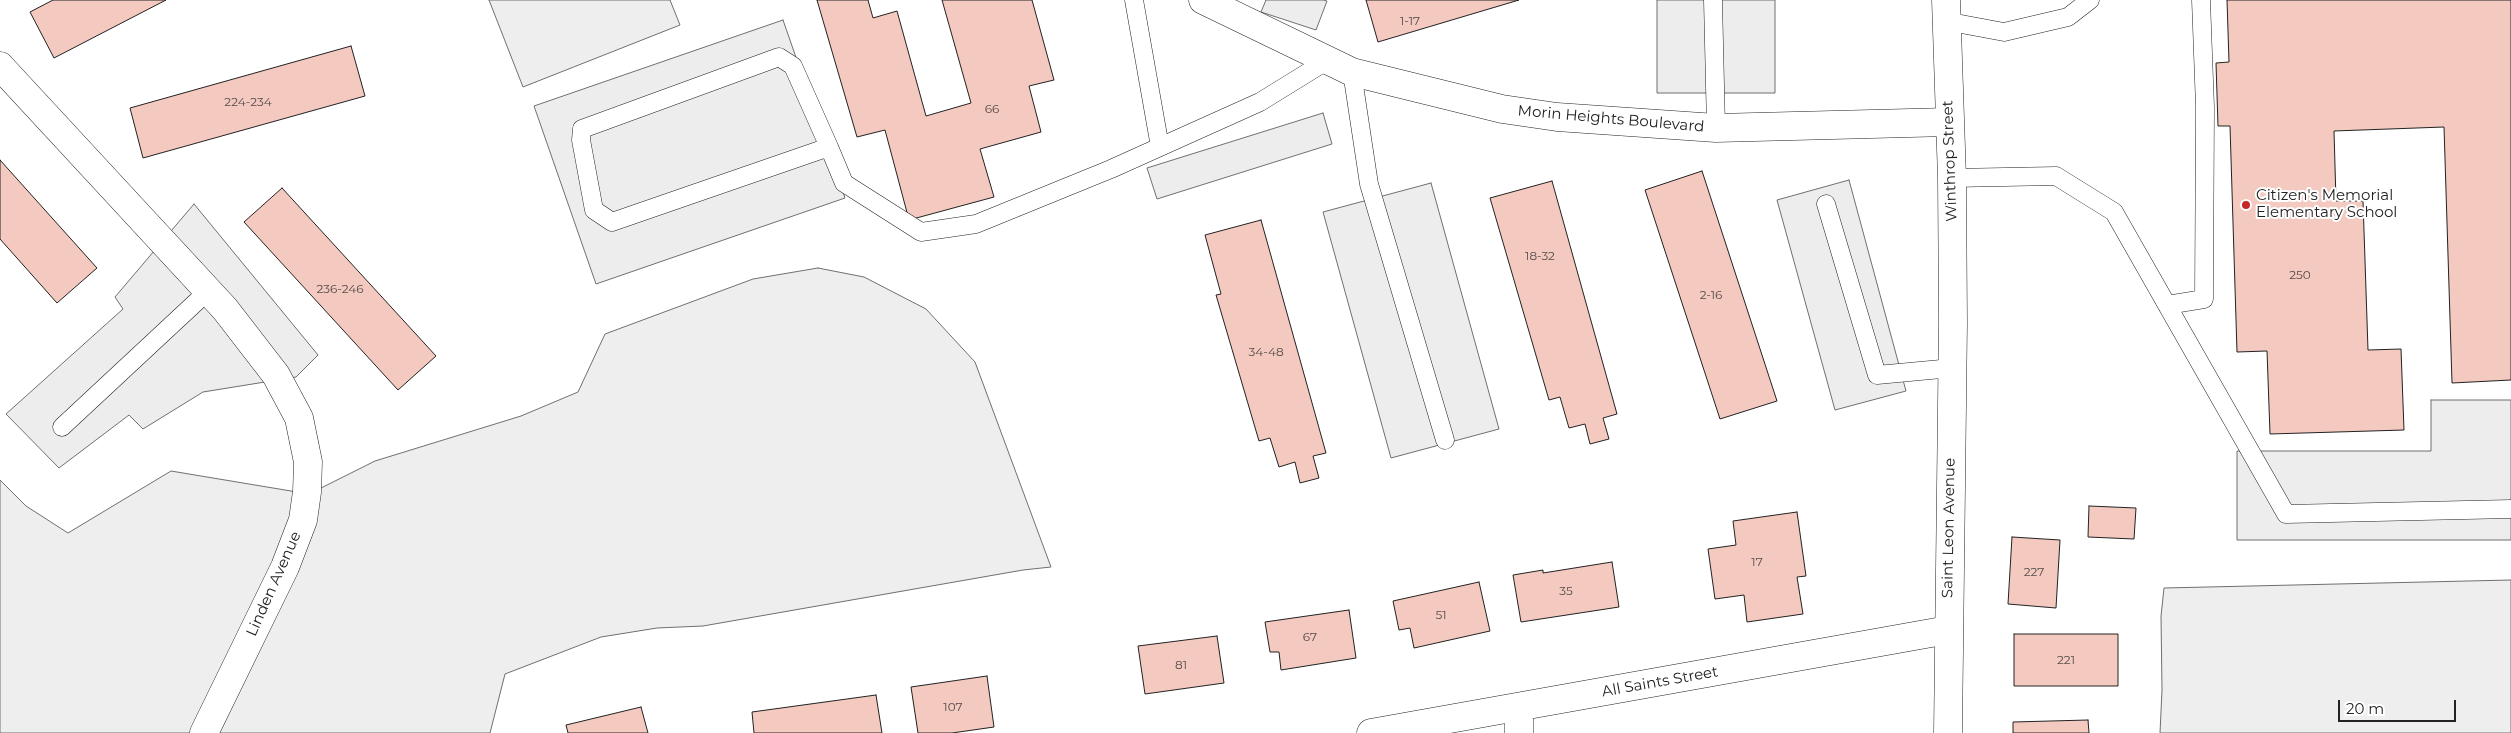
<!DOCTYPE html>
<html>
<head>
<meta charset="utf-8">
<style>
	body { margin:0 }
	#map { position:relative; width:2511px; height:733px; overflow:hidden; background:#fff; font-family:Montserrat,sans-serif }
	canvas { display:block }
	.scale { position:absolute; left:2338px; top:700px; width:118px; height:22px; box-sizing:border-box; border:2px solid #222; border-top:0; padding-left:6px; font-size:15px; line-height:18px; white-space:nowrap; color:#222; -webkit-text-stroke:4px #fff; paint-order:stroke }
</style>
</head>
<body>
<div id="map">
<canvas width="2511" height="733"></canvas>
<div class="scale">20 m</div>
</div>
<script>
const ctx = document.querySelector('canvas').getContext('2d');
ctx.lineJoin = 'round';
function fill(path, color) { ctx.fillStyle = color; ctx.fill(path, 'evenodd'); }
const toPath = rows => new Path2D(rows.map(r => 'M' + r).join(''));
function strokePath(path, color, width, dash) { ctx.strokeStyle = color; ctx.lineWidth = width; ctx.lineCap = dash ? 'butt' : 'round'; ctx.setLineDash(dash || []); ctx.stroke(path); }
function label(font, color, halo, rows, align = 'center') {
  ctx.font = font + ' Montserrat,sans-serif'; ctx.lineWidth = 4; ctx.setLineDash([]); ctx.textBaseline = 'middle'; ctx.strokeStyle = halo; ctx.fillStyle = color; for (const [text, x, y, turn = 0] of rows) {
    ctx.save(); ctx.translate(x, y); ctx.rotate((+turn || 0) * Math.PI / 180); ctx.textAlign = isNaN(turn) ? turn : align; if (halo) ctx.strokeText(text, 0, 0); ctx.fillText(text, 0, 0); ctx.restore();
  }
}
const green = toPath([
	[489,0,670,0,680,25,523,87,489,0],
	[818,268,864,277,926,309,975,362,1051,567,1023,570,703,626,657,628,601,637,505,674,490,733,0,733,0,480,26,506,68,533,171,471,309,494,375,461,521,416,578,392,605,334,753,279,818,268],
	[2511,580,2511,733,2160,733,2162,690,2161,616,2164,588,2511,580]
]);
fill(green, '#eee');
strokePath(green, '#6f6f6f', 1);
const parking = toPath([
	[1266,0,1323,0,1327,1,1316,30,1261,12,1266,0],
	[1657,0,1775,0,1775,93,1657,93,1657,0],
	[783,20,845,198,596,284,534,106,783,20],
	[1323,113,1332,144,1157,199,1147,168,1323,113],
	[1849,180,1906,391,1835,410,1777,200,1849,180],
	[1431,183,1499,429,1391,458,1323,212,1431,183],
	[194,204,318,355,296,377,203,392,143,429,129,415,59,468,6,414,123,309,115,297,194,204],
	[2431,400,2511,400,2511,540,2237,540,2237,451,2431,451,2431,400]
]);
fill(parking, '#ededed');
strokePath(parking, '#6f6f6f', 1);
const building = toPath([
	[53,0,166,0,54,58,30,12,53,0],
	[817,0,868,0,873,18,897,11,926,116,971,103,942,0,1032,0,1054,80,1029,86,1041,132,980,149,994,197,909,220,885,130,857,137,817,0],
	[1366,0,1519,0,1378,42,1366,0],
	[2227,0,2511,0,2511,380,2452,383,2444,127,2334,131,2336,201,2363,201,2368,350,2401,349,2404,430,2270,434,2267,351,2237,352,2230,126,2218,126,2216,63,2229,62,2227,0],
	[351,46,365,96,143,158,130,108,351,46],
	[0,160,97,268,57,303,0,239,0,160],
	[1702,171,1777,401,1720,419,1645,190,1702,171],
	[1552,181,1617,414,1603,418,1609,439,1590,444,1585,424,1569,428,1560,397,1549,400,1490,198,1552,181],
	[282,188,436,356,398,390,244,222,282,188],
	[1261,220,1326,453,1313,456,1319,478,1300,483,1295,462,1279,467,1270,438,1259,441,1216,295,1221,294,1205,235,1261,220],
	[2089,506,2136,508,2134,539,2088,537,2089,506],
	[1797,512,1806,576,1797,577,1803,614,1747,622,1744,595,1715,599,1708,549,1736,545,1733,521,1797,512],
	[2012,537,2060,540,2056,608,2008,604,2012,537],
	[1612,562,1619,607,1521,622,1513,575,1543,570,1543,573,1612,562],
	[1479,582,1490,631,1414,648,1410,628,1399,630,1393,601,1479,582],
	[1349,610,1356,658,1281,670,1279,652,1270,652,1265,622,1349,610],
	[2014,634,2118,634,2118,686,2014,686,2014,634],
	[1217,636,1224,683,1145,694,1138,646,1217,636],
	[987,676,994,727,952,733,918,733,911,687,987,676],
	[876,695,882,733,754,733,752,712,876,695],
	[641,707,648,733,568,733,566,725,641,707],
	[2088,720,2089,733,2013,733,2013,722,2088,720]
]);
fill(building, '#f3c9c0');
strokePath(building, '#222', 1);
const service = toPath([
	[1134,0,1160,147],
	[1713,0,1716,128],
	[1945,21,2004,32,2068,17,2090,0],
	[1352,72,1369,184,1445,440],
	[829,147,612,222,594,210,581,140,582,129,779,57,793,66,829,147,844,183,921,232,976,224,1111,169,1260,102,1328,60],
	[1952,178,2056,176,2114,212,2286,514,2511,509],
	[1826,204,1877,375,1952,368],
	[2167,305,2204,299,2205,107,2201,0],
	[62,427,208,291]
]);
const minor = toPath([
	[1203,0,1352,72,1502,109,1557,117,1716,128,1949,122],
	[0,66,225,309,276,375,299,418,308,462,307,492,303,520,285,567,204,733],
	[1371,733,1948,630],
	[1519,733,1519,707]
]);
const tertiary = toPath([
	[1946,0,1952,178,1953,323,1948,733]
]);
strokePath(service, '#222', 19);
strokePath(minor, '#222', 29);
strokePath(tertiary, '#222', 29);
strokePath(service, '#fff', 18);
strokePath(minor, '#fff', 28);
strokePath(tertiary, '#fff', 28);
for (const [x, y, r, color] of [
	[2246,205,5,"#c62828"]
]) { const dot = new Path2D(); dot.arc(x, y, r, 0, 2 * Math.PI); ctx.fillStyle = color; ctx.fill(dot); strokePath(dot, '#fff', 2); }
label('12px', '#564c4a', null, [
	["1-17",1410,21],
	["224-234",248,102],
	["66",992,109],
	["18-32",1540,256],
	["250",2300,275],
	["236-246",340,289],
	["2-16",1711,295],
	["34-48",1266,352],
	["17",1757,562],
	["227",2034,572],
	["35",1566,591],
	["51",1441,615],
	["67",1310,637],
	["221",2066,660],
	["81",1181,665],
	["107",953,707]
]);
label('15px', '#222', '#fff', [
	["Morin Heights Boulevard",1611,119,5],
	["Winthrop Street",1950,161,-92],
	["Saint Leon Avenue",1949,528,-89],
	["Linden Avenue",274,584,-66],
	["All Saints Street",1660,682,-10]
]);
label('15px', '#222', '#fff', [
	["Citizen's Memorial",2256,196],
	["Elementary School",2256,213]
], 'left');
</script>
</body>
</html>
